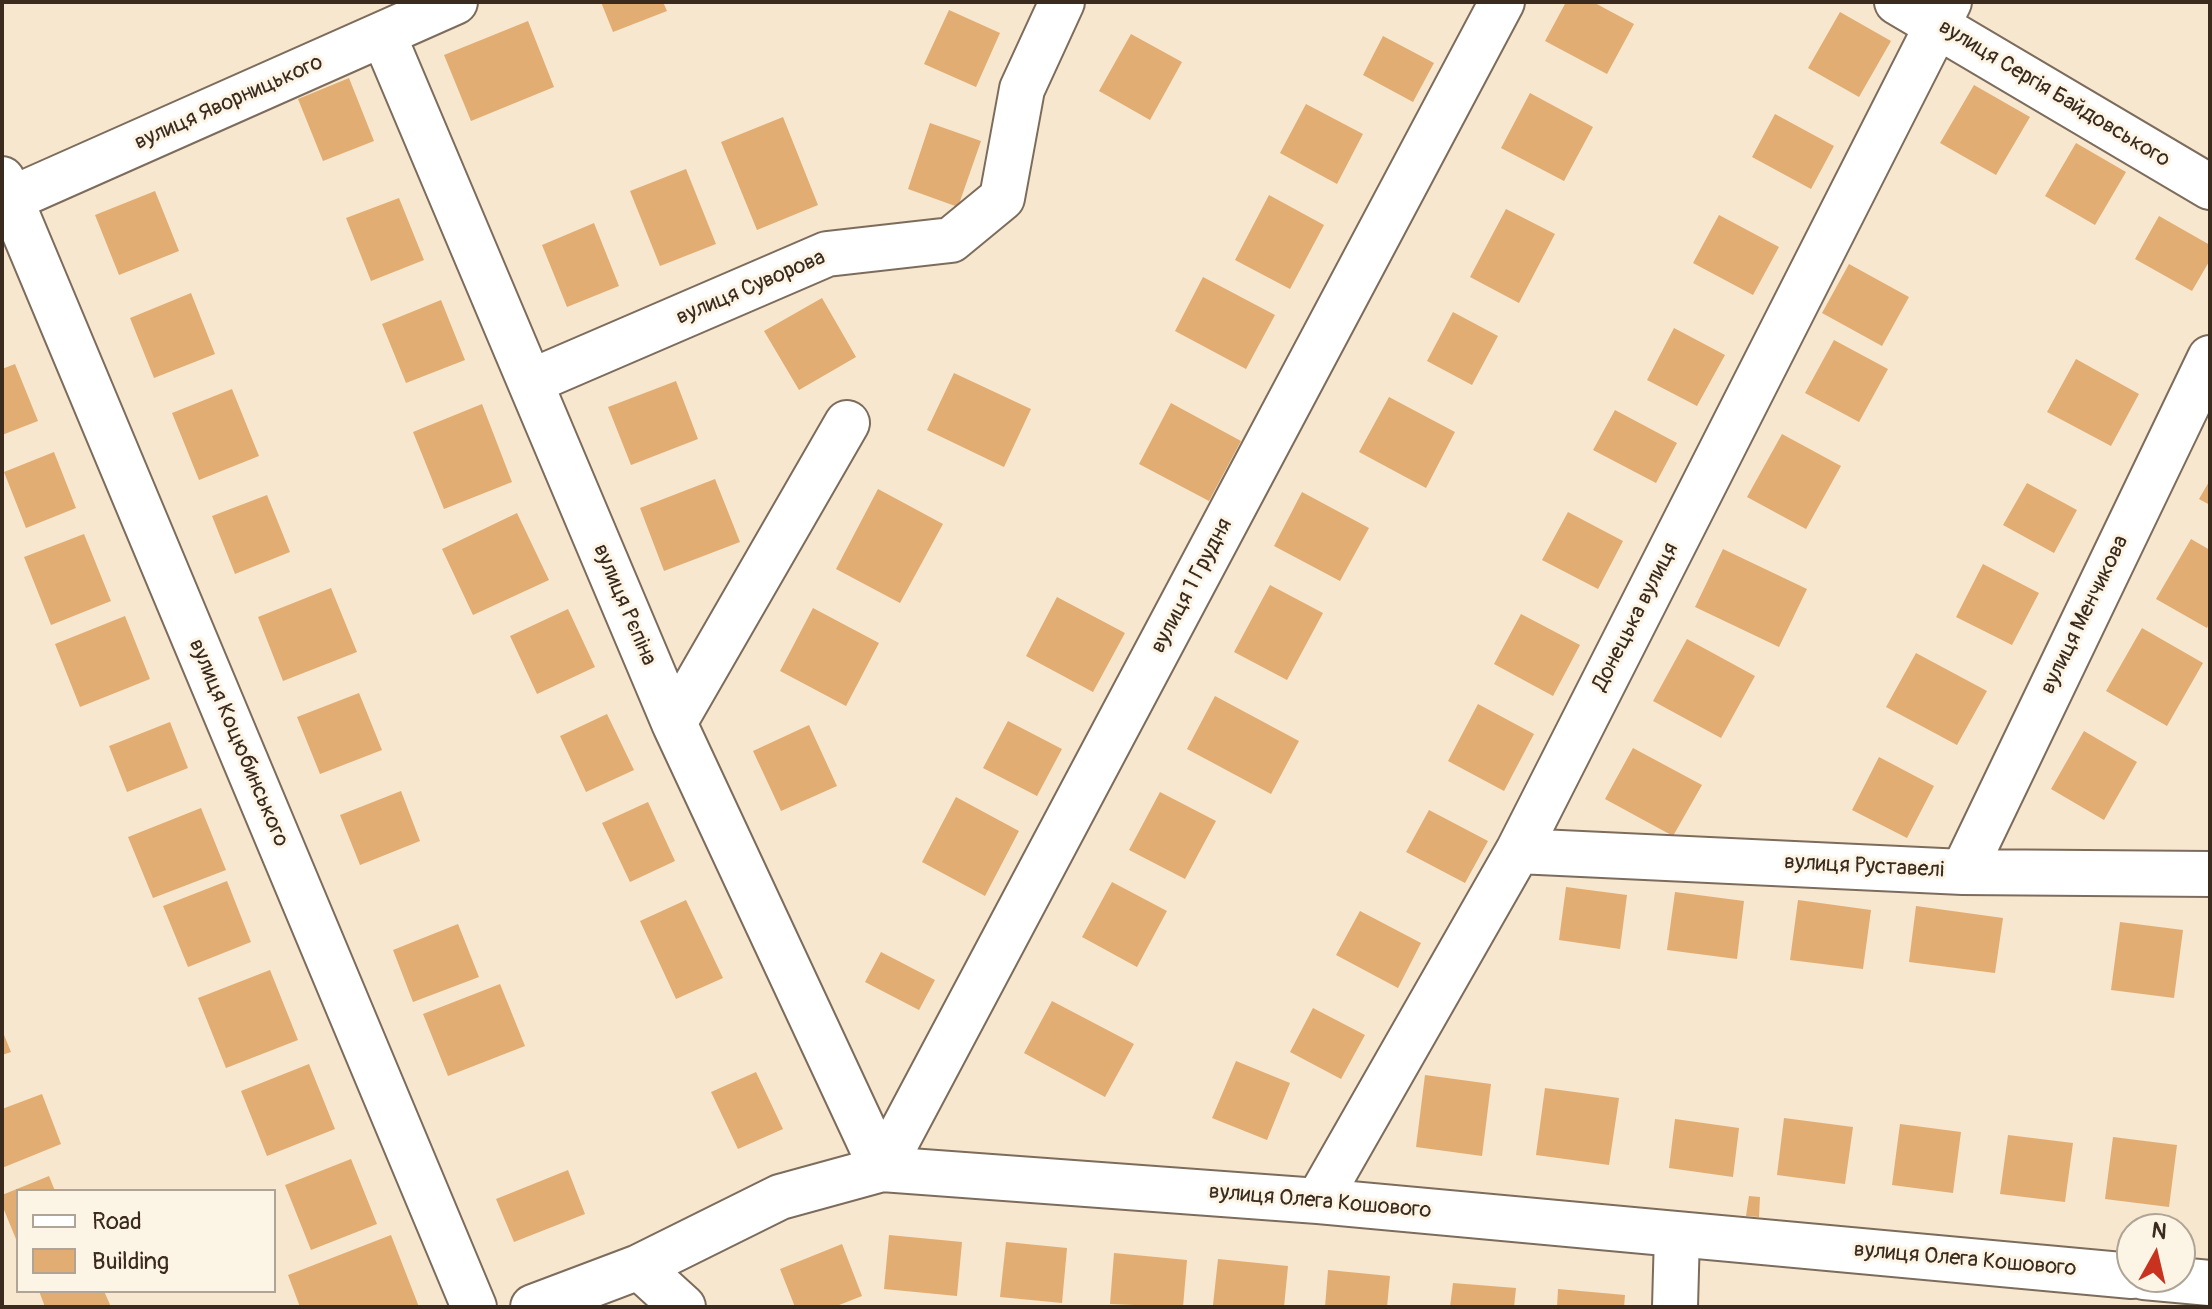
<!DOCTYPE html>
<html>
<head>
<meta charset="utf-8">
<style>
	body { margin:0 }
	#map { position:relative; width:2212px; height:1309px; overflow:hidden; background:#f7e7ce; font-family:Pangolin,sans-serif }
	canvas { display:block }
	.frame { position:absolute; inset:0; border:4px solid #3b2a1e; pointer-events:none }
	.legend { position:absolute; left:16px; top:1189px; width:260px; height:104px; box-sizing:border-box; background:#fcf5e5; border:2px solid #afa495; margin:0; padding:10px 14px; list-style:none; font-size:24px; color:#3b2a1e }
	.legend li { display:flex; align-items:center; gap:16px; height:40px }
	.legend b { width:40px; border:2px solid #afa495 }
	.north { position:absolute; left:2116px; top:1213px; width:80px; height:80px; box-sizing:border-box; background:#fcf5e5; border:2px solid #afa495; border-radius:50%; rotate:8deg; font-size:22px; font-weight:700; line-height:32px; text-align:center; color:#3b2a1e }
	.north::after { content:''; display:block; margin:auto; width:28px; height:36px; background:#c8321e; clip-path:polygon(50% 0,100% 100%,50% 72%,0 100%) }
</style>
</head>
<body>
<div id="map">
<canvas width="2212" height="1309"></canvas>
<div class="frame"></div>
<ul class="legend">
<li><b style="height:10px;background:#fff"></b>Road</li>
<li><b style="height:22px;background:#e2ad72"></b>Building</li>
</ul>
<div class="north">N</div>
</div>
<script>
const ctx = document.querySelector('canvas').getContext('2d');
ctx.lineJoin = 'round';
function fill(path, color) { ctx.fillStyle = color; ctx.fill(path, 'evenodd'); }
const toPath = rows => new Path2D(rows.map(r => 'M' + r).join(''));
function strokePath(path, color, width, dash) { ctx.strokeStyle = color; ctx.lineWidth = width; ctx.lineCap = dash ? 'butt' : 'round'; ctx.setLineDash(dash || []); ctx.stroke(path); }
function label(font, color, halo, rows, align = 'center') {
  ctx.font = font + ' Pangolin,sans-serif'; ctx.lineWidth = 6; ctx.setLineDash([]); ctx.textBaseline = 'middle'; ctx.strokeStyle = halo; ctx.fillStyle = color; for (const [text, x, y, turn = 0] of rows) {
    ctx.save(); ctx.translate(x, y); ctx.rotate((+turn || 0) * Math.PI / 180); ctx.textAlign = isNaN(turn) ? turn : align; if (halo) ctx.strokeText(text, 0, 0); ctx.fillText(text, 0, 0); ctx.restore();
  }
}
fill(toPath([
	[601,2,663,2,667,11,613,32],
	[1566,2,1593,2,1634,24,1607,74,1545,41],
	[949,10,1000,33,976,87,924,64],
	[1840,12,1891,41,1859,97,1808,68],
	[528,21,554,87,471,121,444,55],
	[1131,34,1182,62,1150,120,1099,91],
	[1383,36,1434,63,1413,102,1363,75],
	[349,78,374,141,323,161,298,99],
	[1974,85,2030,117,1996,175,1940,143],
	[1530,93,1593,127,1564,181,1501,148],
	[1306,104,1363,134,1337,184,1280,153],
	[1775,114,1834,146,1811,189,1752,157],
	[783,117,818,205,757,230,721,142],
	[930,123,981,141,958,207,908,189],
	[2076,143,2126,172,2095,225,2045,196],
	[686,169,716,244,660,266,630,191],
	[155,191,179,251,119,275,95,215],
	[1269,195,1324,225,1290,289,1235,260],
	[399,198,424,260,371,281,346,218],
	[1506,209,1555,234,1519,303,1470,277],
	[1719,215,1779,247,1753,295,1693,263],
	[2159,216,2210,245,2210,260,2192,291,2135,259],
	[594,223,619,286,567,307,542,245],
	[1849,264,1909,297,1882,346,1822,313],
	[1203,277,1275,315,1246,369,1175,331],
	[191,293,215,354,154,378,130,318],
	[822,298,856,357,799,390,764,331],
	[441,300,465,360,406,383,382,324],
	[1453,312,1498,336,1472,385,1427,361],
	[1674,328,1725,355,1697,406,1647,380],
	[1834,340,1888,369,1859,422,1805,393],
	[2076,359,2139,394,2111,446,2047,412],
	[15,364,38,421,2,435,2,369],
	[954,373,1031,409,1004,467,927,430],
	[676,381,698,439,631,465,608,407],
	[232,389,259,456,199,480,172,413],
	[1389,397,1455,432,1426,488,1359,452],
	[1171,403,1241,441,1209,501,1139,464],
	[482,404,512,482,444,509,413,432],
	[1615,410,1677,443,1656,483,1593,450],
	[1782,434,1841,466,1806,529,1747,497],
	[54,452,76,508,26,528,4,472],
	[715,479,740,542,664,571,640,508],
	[2210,480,2210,505,2199,499],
	[2027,483,2077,510,2054,553,2003,525],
	[878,489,943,524,900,603,836,569],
	[1302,492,1369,528,1340,581,1274,546],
	[267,495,290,552,235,574,212,516],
	[1568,512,1623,541,1598,589,1542,560],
	[517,513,549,580,473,615,442,549],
	[84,534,111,601,51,625,24,557],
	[2191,539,2210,550,2210,622,2207,628,2156,599],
	[1723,549,1807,589,1779,647,1695,607],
	[1983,564,2039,593,2012,645,1956,617],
	[1270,585,1323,613,1287,680,1234,652],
	[331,588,357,652,283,681,258,617],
	[1057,597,1125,633,1093,692,1026,656],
	[813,608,879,643,846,706,780,671],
	[568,609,595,667,537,694,510,636],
	[1521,614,1580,645,1553,696,1494,664],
	[125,616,150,679,80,707,55,644],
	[2142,628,2203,663,2167,726,2106,691],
	[1687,639,1755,676,1721,738,1653,701],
	[1916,653,1987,691,1957,745,1886,707],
	[359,693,382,750,320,774,297,717],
	[1215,696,1299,741,1271,794,1187,749],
	[1478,704,1534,734,1504,791,1448,761],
	[607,714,634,770,586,792,560,736],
	[1008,721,1062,749,1037,796,983,768],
	[170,722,188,768,127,792,109,746],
	[809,725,837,786,781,811,753,751],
	[2084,731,2137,762,2104,820,2051,789],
	[1633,748,1702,785,1673,836,1605,799],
	[1879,757,1934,786,1907,838,1852,810],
	[401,791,420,841,360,865,340,815],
	[1160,792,1216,821,1185,879,1129,850],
	[956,797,1019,831,985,896,922,862],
	[648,802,675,861,630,882,602,823],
	[201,808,226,870,153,898,128,837],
	[1429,810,1488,841,1465,883,1406,852],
	[227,881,251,942,188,967,163,906],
	[1112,882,1167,911,1137,967,1082,937],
	[1566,887,1627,895,1620,949,1559,940],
	[1675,892,1744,901,1737,959,1667,950],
	[686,900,723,978,676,999,640,921],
	[1798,900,1871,910,1863,969,1790,960],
	[1916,906,2003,918,1995,973,1909,962],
	[1360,911,1421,943,1398,988,1336,955],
	[2120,922,2183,930,2174,998,2111,990],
	[458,924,479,977,413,1002,393,950],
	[881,952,935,980,919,1010,865,982],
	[270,970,298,1040,226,1068,198,998],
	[500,984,525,1046,448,1076,423,1014],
	[1052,1001,1134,1044,1105,1097,1024,1053],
	[1313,1008,1365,1035,1341,1079,1290,1052],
	[2,1030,11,1052,2,1055],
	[1236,1061,1290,1083,1267,1140,1212,1118],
	[309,1064,335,1129,267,1156,241,1091],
	[756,1072,783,1129,738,1149,711,1092],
	[1425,1075,1491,1084,1482,1156,1416,1147],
	[1545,1088,1619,1098,1609,1165,1536,1155],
	[42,1094,61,1144,2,1168,2,1109],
	[1784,1118,1853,1127,1845,1184,1777,1175],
	[1675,1119,1739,1128,1733,1177,1669,1168],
	[1900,1124,1961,1132,1953,1193,1892,1185],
	[2008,1135,2073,1143,2065,1202,2000,1194],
	[2113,1137,2177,1145,2169,1207,2105,1199],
	[351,1159,377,1224,311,1250,285,1185],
	[568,1170,585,1214,514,1242,496,1199],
	[49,1176,55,1191,18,1191,18,1244,2,1205,2,1195],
	[1749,1196,1760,1197,1759,1217,1746,1216],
	[391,1235,419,1307,300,1307,288,1275],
	[889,1235,962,1242,957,1296,884,1289],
	[1006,1242,1067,1248,1062,1303,1000,1297],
	[842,1244,862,1296,834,1307,795,1307,780,1269],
	[1114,1253,1187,1260,1183,1307,1110,1304],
	[1218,1259,1288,1266,1284,1307,1213,1305],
	[1328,1270,1390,1276,1387,1307,1325,1307],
	[1453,1283,1516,1288,1514,1307,1450,1307],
	[1558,1289,1625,1295,1624,1307,1557,1307],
	[39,1291,104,1291,111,1307,45,1307]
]), '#e2ad72');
const minor = toPath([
	[1897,2,2210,187],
	[383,34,674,723,882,1169],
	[2,179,474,1307],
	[2,203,455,2],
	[530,382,827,254,951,240,1002,198,1022,89,1062,2],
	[674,723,847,423],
	[1518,851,1963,872,2210,874],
	[1963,872,2210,358],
	[882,1169,1502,2],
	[1318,1201,1518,851,1949,2],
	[639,1267,683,1307],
	[2144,1277,2210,1283],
	[533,1307,639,1267,780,1197,882,1169,1318,1201,2132,1276],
	[1675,1307,1677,1234]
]);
strokePath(minor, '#7d6c5c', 48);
strokePath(minor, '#fff', 44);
label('22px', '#3b2a1e', '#fcf5e5', [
	["вулиця Сергія Байдовського",2054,94,31],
	["вулиця Яворницького",229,103,-24],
	["вулиця Суворова",751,288,-23],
	["вулиця 1 Грудня",1192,586,-62],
	["вулиця Рєпіна",624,605,67],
	["вулиця Менчикова",2085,615,-64],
	["Донецька вулиця",1636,617,-63],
	["вулиця Коцюбинського",238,743,67],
	["вулиця Руставелі",1864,867,3],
	["вулиця Олега Кошового",1320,1202,5],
	["вулиця Олега Кошового",1965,1260,5]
]);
</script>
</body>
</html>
